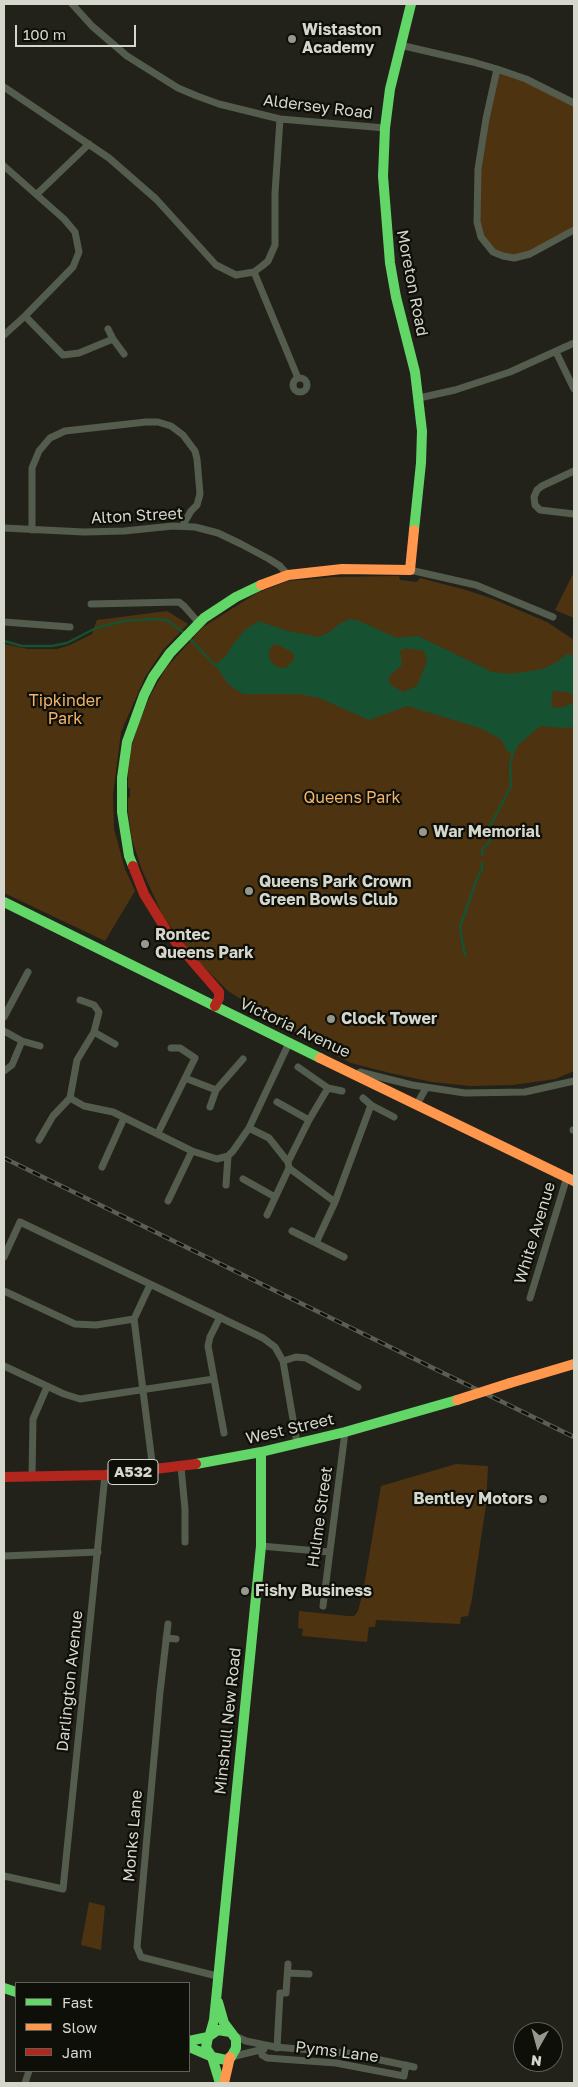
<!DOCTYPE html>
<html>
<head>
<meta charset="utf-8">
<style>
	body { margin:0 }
	#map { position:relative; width:578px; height:2087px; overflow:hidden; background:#22221a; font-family:"Golos Text",sans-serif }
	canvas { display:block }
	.frame { position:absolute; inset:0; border:5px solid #d5d7cc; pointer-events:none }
	.legend { position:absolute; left:15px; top:1982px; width:175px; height:90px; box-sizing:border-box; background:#0e0f08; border:1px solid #5e5f56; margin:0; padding:6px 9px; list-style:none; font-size:15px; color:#d5d7cc }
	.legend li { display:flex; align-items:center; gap:10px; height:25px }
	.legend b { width:25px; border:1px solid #5e5f56 }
	.north { position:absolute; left:513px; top:2022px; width:50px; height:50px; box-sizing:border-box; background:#0e0f08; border:1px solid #5e5f56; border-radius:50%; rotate:187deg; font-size:14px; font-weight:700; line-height:20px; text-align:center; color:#d5d7cc }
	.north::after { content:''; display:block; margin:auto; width:18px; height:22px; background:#96988e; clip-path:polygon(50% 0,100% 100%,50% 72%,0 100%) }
	.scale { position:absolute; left:15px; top:25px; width:121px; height:22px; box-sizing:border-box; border:2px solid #d5d7cc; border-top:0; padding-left:6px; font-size:15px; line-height:18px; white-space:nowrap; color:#d5d7cc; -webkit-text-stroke:4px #0e0f08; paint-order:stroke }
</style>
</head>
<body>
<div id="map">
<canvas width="578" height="2087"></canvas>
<div class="frame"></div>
<ul class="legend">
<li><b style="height:6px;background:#63d668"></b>Fast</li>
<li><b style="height:6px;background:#ff974d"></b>Slow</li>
<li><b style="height:6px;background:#b3261e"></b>Jam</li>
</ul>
<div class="north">N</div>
<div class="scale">100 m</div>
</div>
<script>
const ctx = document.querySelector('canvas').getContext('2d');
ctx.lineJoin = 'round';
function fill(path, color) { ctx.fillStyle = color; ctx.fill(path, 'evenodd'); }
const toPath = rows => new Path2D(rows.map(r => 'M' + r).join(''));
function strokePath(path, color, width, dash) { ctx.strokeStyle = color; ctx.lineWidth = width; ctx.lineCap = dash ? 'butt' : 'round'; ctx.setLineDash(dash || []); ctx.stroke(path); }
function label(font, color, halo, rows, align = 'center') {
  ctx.font = font + ' "Golos Text",sans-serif'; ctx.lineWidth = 4.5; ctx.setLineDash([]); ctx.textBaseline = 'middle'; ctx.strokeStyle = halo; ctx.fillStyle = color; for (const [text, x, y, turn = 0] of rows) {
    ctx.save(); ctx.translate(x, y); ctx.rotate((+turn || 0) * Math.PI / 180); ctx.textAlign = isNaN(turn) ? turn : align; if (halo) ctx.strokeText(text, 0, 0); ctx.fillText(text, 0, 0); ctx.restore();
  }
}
fill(toPath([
	[497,69,574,103,574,230,530,254,498,255,481,237,477,194],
	[574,572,574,618,555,610],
	[399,576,400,580,417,582,420,578,466,590,493,599,547,622,574,640,574,1071,555,1079,513,1085,470,1086,432,1082,390,1073,351,1063,329,1052,326,1048,313,1041,310,1042,228,991,191,954,163,916,142,870,132,840,128,812,128,798,130,797,130,789,128,787,128,775,130,752,138,725,151,694,166,668,203,627,257,593,288,581,334,577],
	[167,611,188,624,163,650,145,677,121,732,113,795,114,829,125,869,135,891,105,941,4,893,4,644,28,649,57,649,70,645,92,634,97,620],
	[456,1464,488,1466,486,1505,472,1599,468,1616,461,1617,460,1624,376,1620,375,1627,369,1627,367,1642,302,1636,303,1629,298,1628,299,1611,348,1616,354,1616,358,1611,363,1592,381,1486],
	[89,1902,105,1906,101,1950,81,1945]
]), '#4e3311');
fill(toPath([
	[350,619,359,621,397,638,418,636,492,672,510,674,543,669,557,662,567,654,574,656,574,696,568,692,553,691,551,705,555,708,564,707,574,702,574,727,563,728,540,726,517,746,517,750,508,753,501,739,480,728,407,706,369,720,319,698,299,694,243,694,229,685,215,665,226,656,231,647,245,630,258,621,288,631,318,637,328,633,341,623],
	[277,644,293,653,295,658,287,667,281,668,274,665,269,658,269,651,272,646],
	[406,648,424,651,427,661,417,686,403,692,391,685,388,680,391,674,402,665,400,651]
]), '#165231');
strokePath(toPath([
	[188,637,215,665],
	[4,641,22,646,52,646,67,643,96,628,124,621,151,619,167,620,184,633],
	[482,855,482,850,490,841,490,826,511,786,510,765,513,752],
	[465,956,460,927,476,881,482,869,482,863]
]), '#165231', 2.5);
strokePath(toPath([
	[72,4,92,26,127,56,178,88,197,96,219,104,280,119,385,128],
	[400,45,473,62,497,69,526,79,574,103],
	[497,69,486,119,478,169,477,222,481,237,493,252,503,256,514,258,530,254,574,230],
	[4,87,109,158,156,199,216,265,236,275,254,272,262,266,268,261,275,245,275,193,280,119],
	[4,166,64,219,75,232,79,252,73,267,25,316,4,335],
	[37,194,89,144],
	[254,272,298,378],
	[25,316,63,355,79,353,113,339,108,329],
	[113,339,124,354],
	[556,352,574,389],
	'293 385a7 7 0 1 1 14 0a7 7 0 1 1-14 0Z',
	[419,398,455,390,510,372,574,343],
	[574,471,542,486,537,490,534,497,535,505,540,510,574,514],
	[4,528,84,532,124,531,173,526,195,527,218,533,241,544,269,559,280,566,288,575],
	[32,530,32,468,39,451,50,438,65,431,146,422,158,422,171,426,183,435,195,451,197,459,200,494,197,505,191,511,183,525],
	[410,570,476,585,553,617],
	[91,604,179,602,184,606,199,623],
	[4,622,70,627],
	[80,1000,94,1005,99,1012,94,1032,77,1060,70,1098,84,1106,113,1112,192,1151,217,1159,228,1156,233,1151,249,1128,289,1043],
	[4,1017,28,972],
	[4,1031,22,1041,40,1046],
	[94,1032,115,1044],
	[298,1067,328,1088,309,1120],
	[4,1071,12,1065,22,1041],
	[360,1072,412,1085,465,1093,525,1092,574,1081],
	[185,1078,216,1090],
	[328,1088,342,1091],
	[363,1098,371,1105],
	[277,1102,309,1120,288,1162],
	[417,1104,426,1088],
	[210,1107,216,1090,243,1059],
	[249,1128,269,1138,288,1162,289,1168,335,1202],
	[573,1130,574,1130],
	[158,1133,195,1058,180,1048,171,1048],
	[39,1140,53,1116,70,1098],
	[102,1167,124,1118],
	[243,1179,275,1197],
	[226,1185,228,1156],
	[168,1201,192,1151],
	[267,1215,289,1168],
	[292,1231,344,1257],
	[316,1243,335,1202,371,1105,394,1117],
	[4,1257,20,1222,263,1338,275,1347,283,1361,297,1443],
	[150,1285,134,1319,153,1470],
	[4,1291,75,1324,96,1325,134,1319],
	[530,1298,567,1177],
	[220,1317,210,1337,208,1346,224,1433],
	[283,1361,296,1357,306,1358,358,1387],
	[4,1366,64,1394,80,1399,214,1379],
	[181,1467,185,1509,185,1542],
	[32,1476,33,1419,47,1387],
	[261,1546,329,1552],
	[4,1556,98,1552],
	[323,1606,345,1432],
	[168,1624,160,1692,137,1947,141,1957,217,1976],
	[166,1638,176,1639],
	[4,1876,63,1889,105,1475],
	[288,1973,309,1974],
	[233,2035,246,2041,275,2047,347,2053,414,2067],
	[261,2044,262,2055,267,2058,336,2063,404,2076,406,2065],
	[277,2048,280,1993,286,1993,288,1964],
	[231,2057,264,2049],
	[25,2083,29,2071]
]), '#545c4e', 7);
strokePath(toPath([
	[411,4,390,89,385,128,383,176,390,263,396,297,415,372,422,431,421,463,414,530],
	[133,866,129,856,122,812,122,778,127,742,144,695,153,677,170,653,204,618,236,597,261,585],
	[4,902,320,1058],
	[196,1464,261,1452,345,1432,457,1400],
	[4,1988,16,1992],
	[218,2002,224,2023,236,2039,236,2048,231,2057,226,2060,212,2057,206,2048,208,2037,218,2030,230,2032],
	[210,2034,214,2020,261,1546,261,1452],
	[189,2041,208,2037],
	[189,2047,210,2056],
	[212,2057,220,2083]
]), '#63d668', 10);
strokePath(toPath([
	[261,585,288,575,342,569,410,570,414,530],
	[320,1058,574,1181],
	[510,1383,574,1364],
	[224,2083,230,2057]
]), '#ff974d', 10);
strokePath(toPath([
	[133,866,144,894,168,933,219,992,219,998,215,1006],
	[4,1477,105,1475,196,1464]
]), '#b3261e', 10);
const rail = toPath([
	[4,1158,574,1437]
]);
strokePath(rail, '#5a5e55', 4.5);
strokePath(rail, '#0e0f08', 2.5, [8]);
strokePath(toPath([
	[457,1400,510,1383]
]), '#ff974d', 10);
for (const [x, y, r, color] of [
	[292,39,5,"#96988e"],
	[423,832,5,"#96988e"],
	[249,891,5,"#96988e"],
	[145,944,5,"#96988e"],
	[331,1019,5,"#96988e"],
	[543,1499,5,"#96988e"],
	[245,1591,5,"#96988e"]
]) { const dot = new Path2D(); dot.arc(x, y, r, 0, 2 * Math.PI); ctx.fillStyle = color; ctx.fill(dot); strokePath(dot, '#0e0f08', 2); }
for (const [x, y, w] of [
	[133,1472,50]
]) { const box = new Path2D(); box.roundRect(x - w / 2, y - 12.5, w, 25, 4); ctx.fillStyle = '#0e0f08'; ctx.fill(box); strokePath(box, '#d5d7cc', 1); }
label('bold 15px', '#d5d7cc', null, [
	["A532",133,1472]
]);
label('bold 16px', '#d5d7cc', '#0e0f08', [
	["Wistaston",302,30],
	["Academy",302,48],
	["War Memorial",433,832],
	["Queens Park Crown",259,882],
	["Green Bowls Club",259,900],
	["Rontec",155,935],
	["Queens Park",155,953],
	["Clock Tower",341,1019],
	["Bentley Motors",533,1499,"right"],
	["Fishy Business",255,1591]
], 'left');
label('16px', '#d5d7cc', '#0e0f08', [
	["Aldersey Road",318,107,7],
	["Moreton Road",412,283,79],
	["Alton Street",137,516,-3],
	["Victoria Avenue",295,1028,25],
	["White Avenue",535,1233,-73],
	["West Street",290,1429,-13],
	["Hulme Street",320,1517,-82],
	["Darlington Avenue",70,1681,-84],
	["Minshull New Road",228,1721,-84],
	["Monks Lane",133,1836,-85],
	["Pyms Lane",337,2052,7]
]);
label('16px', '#f4b368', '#0e0f08', [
	["Tipkinder",65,701],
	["Park",65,719],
	["Queens Park",352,798]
]);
</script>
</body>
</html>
